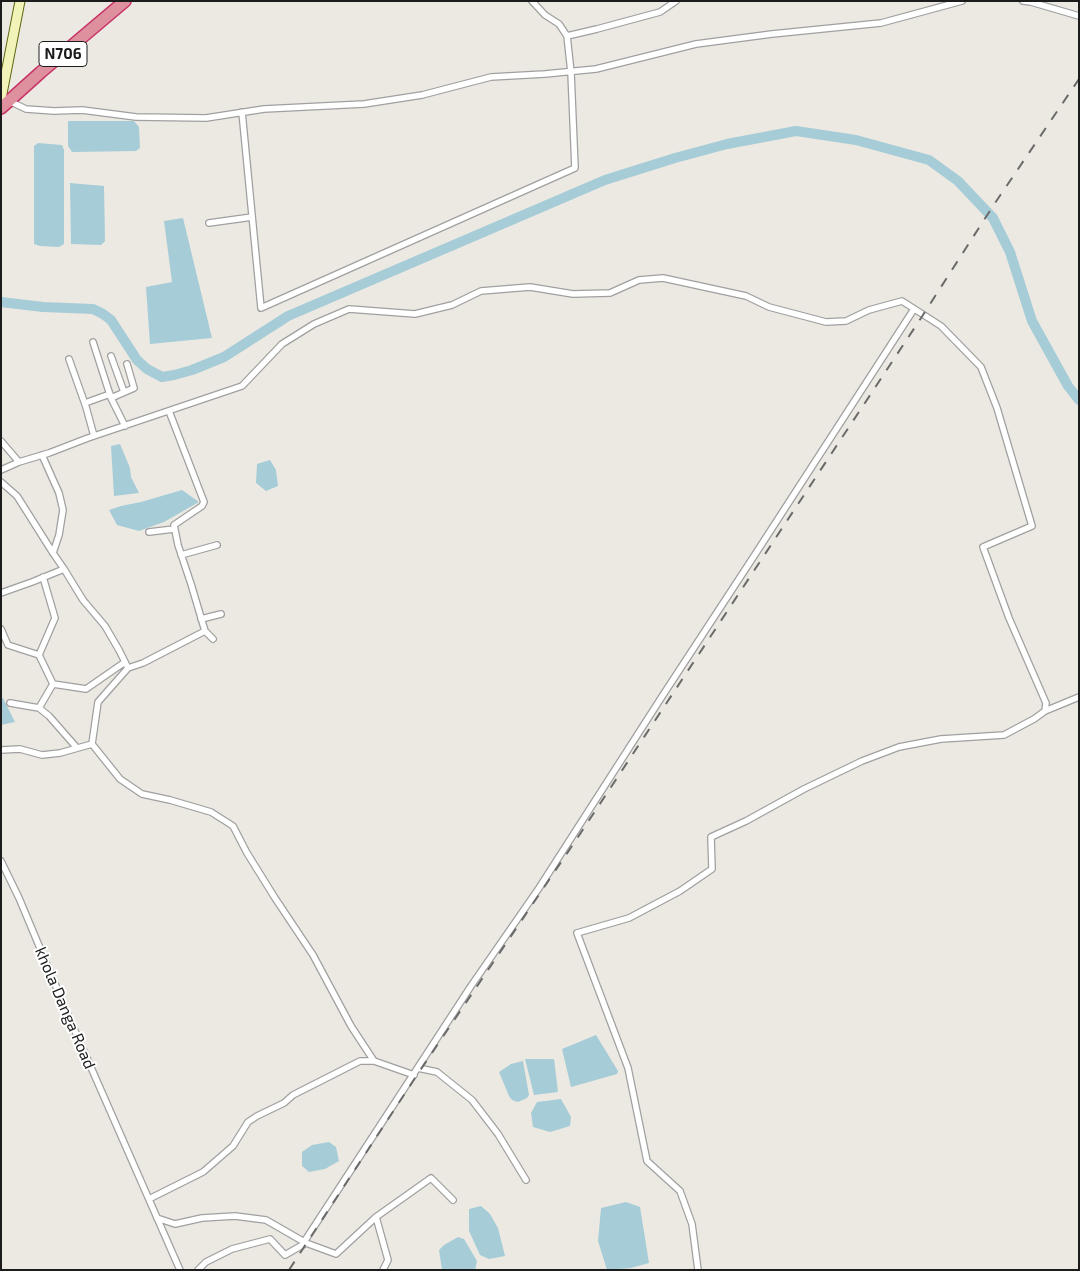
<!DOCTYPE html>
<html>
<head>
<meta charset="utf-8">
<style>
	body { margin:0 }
	#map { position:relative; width:1080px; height:1271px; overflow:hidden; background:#ece9e2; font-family:"Exo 2",sans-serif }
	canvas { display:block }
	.frame { position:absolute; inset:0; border:2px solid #1c1c1c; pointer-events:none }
</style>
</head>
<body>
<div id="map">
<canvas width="1080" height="1271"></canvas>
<div class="frame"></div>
</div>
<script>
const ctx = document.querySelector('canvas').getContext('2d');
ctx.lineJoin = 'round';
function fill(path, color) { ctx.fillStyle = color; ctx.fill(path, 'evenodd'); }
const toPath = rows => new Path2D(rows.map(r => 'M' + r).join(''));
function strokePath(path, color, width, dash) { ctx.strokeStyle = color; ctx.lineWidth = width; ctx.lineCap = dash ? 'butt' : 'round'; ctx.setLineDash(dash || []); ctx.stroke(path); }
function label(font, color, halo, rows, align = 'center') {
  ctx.font = font + ' "Exo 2",sans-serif'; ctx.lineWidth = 4; ctx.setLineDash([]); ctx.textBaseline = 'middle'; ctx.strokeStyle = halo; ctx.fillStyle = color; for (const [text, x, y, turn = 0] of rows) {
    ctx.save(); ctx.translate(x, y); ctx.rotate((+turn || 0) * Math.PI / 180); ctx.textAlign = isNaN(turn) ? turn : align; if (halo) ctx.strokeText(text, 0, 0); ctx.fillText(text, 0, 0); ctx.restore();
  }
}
fill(toPath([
	[68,121,134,121,139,127,140,148,136,151,72,152,68,146],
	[38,143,62,145,64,150,64,244,59,247,40,246,34,244,34,146],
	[70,183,104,186,105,241,101,245,71,244],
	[183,218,212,338,150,344,146,287,172,282,164,221],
	[120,444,130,468,131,477,139,493,114,496,111,446],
	[270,460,276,470,278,486,266,491,256,483,257,464],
	[182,490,199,502,164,522,139,531,117,525,109,510,121,506,141,502],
	[1,698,3,698,15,722,1,725],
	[596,1035,618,1071,617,1074,571,1087,562,1049],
	[525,1059,554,1059,558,1092,534,1095],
	[523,1061,529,1095,527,1098,518,1102,512,1100,509,1096,499,1072,511,1064],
	[561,1099,571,1117,570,1126,550,1132,533,1127,531,1113,537,1102],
	[329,1142,336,1147,339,1161,325,1169,309,1172,302,1166,302,1152,312,1145],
	[626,1202,640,1207,649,1263,631,1268,607,1270,598,1241,601,1208],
	[481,1206,490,1214,498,1228,505,1256,489,1259,480,1255,469,1231,469,1209],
	[458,1237,464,1239,477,1261,475,1270,442,1270,439,1250,444,1245]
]), '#a6ccd7');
strokePath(toPath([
	[1,302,43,307,93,309,103,314,111,320,137,360,147,369,162,377,174,375,192,370,224,357,288,316,605,180,675,158,727,144,796,131,856,140,929,160,958,181,993,218,1010,252,1032,321,1068,386,1079,400]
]), '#a6ccd7', 10);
const street = toPath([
	[1023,1,1031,2,1079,16],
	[567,36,597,29,660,12,676,1],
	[9,101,26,109,54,111,82,110,136,117,206,118,264,109,364,104,422,95,491,77,545,74,596,69,696,44,772,34,881,23,962,1],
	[242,112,261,308,575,168,571,72,567,36,559,24,545,15,532,1],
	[209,223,252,217],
	[93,342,111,398,125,426],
	[111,356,124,392],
	[69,359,86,407,94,436],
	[111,398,134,388,127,364],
	[85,403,110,394],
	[1,441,19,462],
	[42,455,59,493,63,510,59,535,53,553],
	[1,470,19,462,49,453,88,438,242,386,282,344,314,324,349,309,415,314,452,305,481,291,530,287,573,294,610,293,639,280,663,278,746,296,769,307,826,322,846,321,869,310,902,301,941,326,981,367,997,408,1032,526,983,547,1009,618,1046,703,1045,711,1034,719,1004,735,941,739,899,747,862,761,804,789,746,821,711,837,712,869,680,891,629,918,577,933,628,1068,647,1161,680,1191,692,1224,698,1270],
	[1,482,17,496,53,553,64,569,83,600,105,626,119,650,128,668],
	[149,532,174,529],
	[181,555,217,545],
	[43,577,55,618,39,655,53,684,86,689,125,662],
	[1,593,32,582,64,569],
	[201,619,221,614],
	[1,629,8,645,39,655],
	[205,631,213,639],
	[53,684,39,708,49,716,77,748],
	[10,703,39,708],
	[1045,711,1079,697],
	[92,744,120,779,142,794,170,800,211,812,233,826,247,853,275,898,313,955,351,1026,374,1061,414,1075],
	[1,750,20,749,42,755,60,753,92,744,98,702,128,668,143,663,205,631,191,584,178,545,174,525,202,506,204,502,169,411],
	[1,861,19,898,68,1015,180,1270],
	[418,1068,437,1072,472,1100,498,1134,526,1180],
	[149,1199,203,1172,233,1146,248,1122,257,1116,284,1103,293,1095,360,1061,374,1061],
	[376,1217,388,1260,383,1270],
	[157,1218,175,1224,202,1218,235,1216,266,1220,306,1243,336,1254,376,1217,431,1178,453,1200],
	[304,1242,471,986,539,888,663,695,756,553,914,309],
	[198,1270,206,1262,232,1249,270,1239,285,1255,306,1243]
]);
const secondary = toPath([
	[1,99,20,1]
]);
const highway = toPath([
	[1,108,41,72,125,1]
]);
strokePath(street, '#a0a0a0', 8);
strokePath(secondary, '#5f680e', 11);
strokePath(highway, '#c73266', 14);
strokePath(street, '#fff', 5.5);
strokePath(secondary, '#f1f3b9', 9);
strokePath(highway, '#de909f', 11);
strokePath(toPath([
	[289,1270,419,1072,576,840,923,315,993,206,1079,79]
]), '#6a6a6a', 2, [10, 10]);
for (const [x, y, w] of [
	[63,54,48]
]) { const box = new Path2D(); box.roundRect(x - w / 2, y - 12.5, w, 25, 4); ctx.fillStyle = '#fff'; ctx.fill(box); strokePath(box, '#1c1c1c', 1); }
label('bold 15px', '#1c1c1c', null, [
	["N706",63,54]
]);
label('16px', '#1c1c1c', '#fff', [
	["khola Danga Road",65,1008,67]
]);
</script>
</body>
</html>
